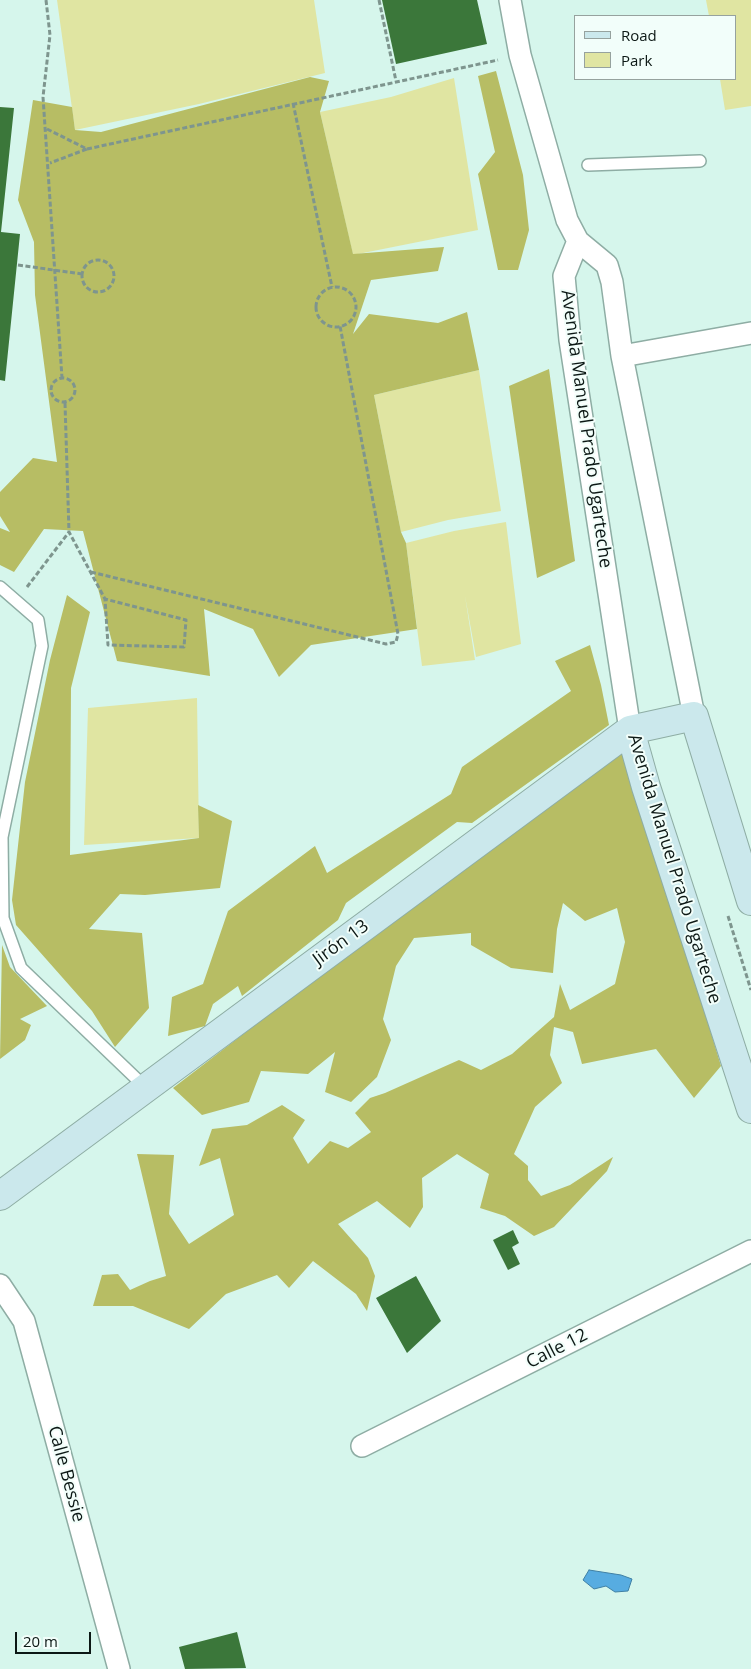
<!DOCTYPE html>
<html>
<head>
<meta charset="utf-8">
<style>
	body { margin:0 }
	#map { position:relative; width:751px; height:1669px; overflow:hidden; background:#d6f6ec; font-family:"Open Sans",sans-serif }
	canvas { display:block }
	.legend { position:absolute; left:574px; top:15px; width:162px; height:65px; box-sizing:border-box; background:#f2fefa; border:1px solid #96a29e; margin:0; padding:6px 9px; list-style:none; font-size:15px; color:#0c1815 }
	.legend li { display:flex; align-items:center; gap:10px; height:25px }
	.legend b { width:25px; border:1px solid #96a29e }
	.scale { position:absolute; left:15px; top:1632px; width:76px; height:22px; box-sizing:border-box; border:2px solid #0c1815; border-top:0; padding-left:6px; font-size:15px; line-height:18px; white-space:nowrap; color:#0c1815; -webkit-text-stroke:4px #f2fefa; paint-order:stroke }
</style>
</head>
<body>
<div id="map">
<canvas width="751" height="1669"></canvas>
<ul class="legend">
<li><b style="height:6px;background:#cbe8ec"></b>Road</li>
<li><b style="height:14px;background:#e0e5a2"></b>Park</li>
</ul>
<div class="scale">20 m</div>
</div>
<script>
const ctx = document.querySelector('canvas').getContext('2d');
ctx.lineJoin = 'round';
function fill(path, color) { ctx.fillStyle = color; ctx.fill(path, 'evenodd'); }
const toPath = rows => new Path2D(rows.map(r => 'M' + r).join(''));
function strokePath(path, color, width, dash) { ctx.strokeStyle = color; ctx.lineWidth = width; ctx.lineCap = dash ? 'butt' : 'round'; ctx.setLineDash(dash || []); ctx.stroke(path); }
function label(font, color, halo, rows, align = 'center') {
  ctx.font = font + ' "Open Sans",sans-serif'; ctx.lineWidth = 4; ctx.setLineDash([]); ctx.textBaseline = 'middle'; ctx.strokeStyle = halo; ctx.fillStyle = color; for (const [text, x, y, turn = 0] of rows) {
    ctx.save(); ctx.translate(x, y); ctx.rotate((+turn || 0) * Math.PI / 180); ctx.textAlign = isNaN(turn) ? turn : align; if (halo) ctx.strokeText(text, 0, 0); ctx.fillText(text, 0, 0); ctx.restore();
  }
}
fill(toPath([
	[57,0,314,0,325,73,199,104,75,130],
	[706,0,751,0,751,106,725,110,720,79,735,79,735,16,709,16],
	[454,78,478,230,353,255,320,112,391,97],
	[479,370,501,511,448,520,401,532,374,395],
	[506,522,521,644,476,657,465,596,475,660,422,666,406,543,454,531],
	[197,698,199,838,84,845,88,708]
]), '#e0e5a2');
fill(toPath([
	[496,71,523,175,529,230,518,270,498,270,478,174,495,152,478,76],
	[310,77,329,81,320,112,353,254,444,247,438,271,371,280,353,334,369,314,438,323,467,312,479,370,374,395,401,532,406,543,417,629,311,645,279,677,253,629,204,609,210,676,117,661,83,531,44,529,14,572,0,565,0,528,10,532,0,516,0,492,33,458,57,462,35,295,34,242,18,200,33,100,72,107,75,130,101,132],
	[549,369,575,561,537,578,509,386],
	[67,595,90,612,71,688,70,855,199,838,198,805,232,821,220,888,145,895,120,894,89,929,142,933,149,1008,115,1047,92,1011,16,925,12,900,25,782,50,660],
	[590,645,601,685,609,725,472,823,457,822,346,903,338,920,242,996,238,986,213,1004,205,1026,168,1036,172,997,203,984,228,911,315,846,327,873,451,794,462,767,571,691,555,661],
	[626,750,721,1066,694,1098,656,1049,582,1064,573,1032,554,1027,550,1055,562,1083,535,1107,514,1154,528,1166,528,1180,541,1196,570,1185,613,1157,607,1171,554,1227,534,1236,505,1216,480,1208,489,1174,457,1154,422,1178,423,1207,410,1228,377,1201,338,1224,368,1258,375,1276,367,1311,356,1294,313,1261,289,1288,277,1275,226,1294,189,1329,133,1306,93,1306,102,1275,118,1274,130,1290,150,1281,166,1276,137,1154,174,1155,169,1214,189,1244,234,1215,220,1158,199,1166,212,1129,247,1125,282,1105,305,1120,293,1138,308,1164,330,1141,348,1148,371,1132,355,1113,370,1098,385,1093,459,1060,481,1070,512,1054,554,1017,560,984,570,1010,615,984,625,942,617,908,585,921,563,903,557,929,553,973,511,968,471,945,471,933,414,938,396,966,383,1019,391,1040,377,1077,351,1102,325,1092,335,1052,308,1074,261,1071,249,1102,202,1115,173,1088,457,870],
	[2,945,10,967,47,1006,20,1019,31,1025,25,1040,0,1059]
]), '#b7bd64');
const water = toPath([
	[589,1570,621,1575,632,1579,628,1591,615,1592,606,1586,594,1589,583,1580,589,1570]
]);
fill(water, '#57ace1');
strokePath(water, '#4080a4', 1);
fill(toPath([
	[382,0,477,0,487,44,396,64],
	[0,107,14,108,1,232,20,234,5,381,0,380],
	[513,1230,519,1243,512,1247,520,1264,508,1270,493,1240],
	[416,1276,441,1321,407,1353,376,1298],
	[237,1632,246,1668,185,1669,179,1647]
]), '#3b773a');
const lane = toPath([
	[588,165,700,161],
	[0,587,38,620,42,646,2,837,3,918,21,968,145,1087]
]);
const street = toPath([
	[510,0,520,55,567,220,578,241,607,265,612,282,622,356,694,716],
	[578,241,564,276,570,340,630,730],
	[622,356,751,333],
	[0,1285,24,1321,119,1669],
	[362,1446,751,1251]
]);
const secondary = toPath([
	[630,730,646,787,751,1109],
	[0,1196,630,730,694,716,751,901]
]);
strokePath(lane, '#8eada4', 14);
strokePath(street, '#8eada4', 24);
strokePath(secondary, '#8eada4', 30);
strokePath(toPath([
	[46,0,50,35,43,97,62,378],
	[379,0,396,81],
	[293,103,332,287],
	[47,129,87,149,50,163],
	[87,149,498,60],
	'82 276a16 16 0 1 1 32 0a16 16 0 1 1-32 0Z',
	[18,265,82,274],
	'316 307a20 20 0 1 1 40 0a20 20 0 1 1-40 0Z',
	'51 390a12 12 0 1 1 24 0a12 12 0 1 1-24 0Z',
	[65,403,69,532,105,599,108,645,184,647,186,620,105,599],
	[91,572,386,644,396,642,398,634,340,326],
	[27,587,69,532],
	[728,916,751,990]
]), '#7e958e', 3, [5, 2.5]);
strokePath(lane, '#fff', 11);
strokePath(street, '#fff', 21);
strokePath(secondary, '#cbe8ec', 28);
label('18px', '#0c1815', '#f2fefa', [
	["Avenida Manuel Prado Ugarteche",586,429,82],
	["Avenida Manuel Prado Ugarteche",674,869,73],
	["Jirón 13",341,943,-36],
	["Calle 12",557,1349,-27],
	["Calle Bessie",66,1474,75]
]);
</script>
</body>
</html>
